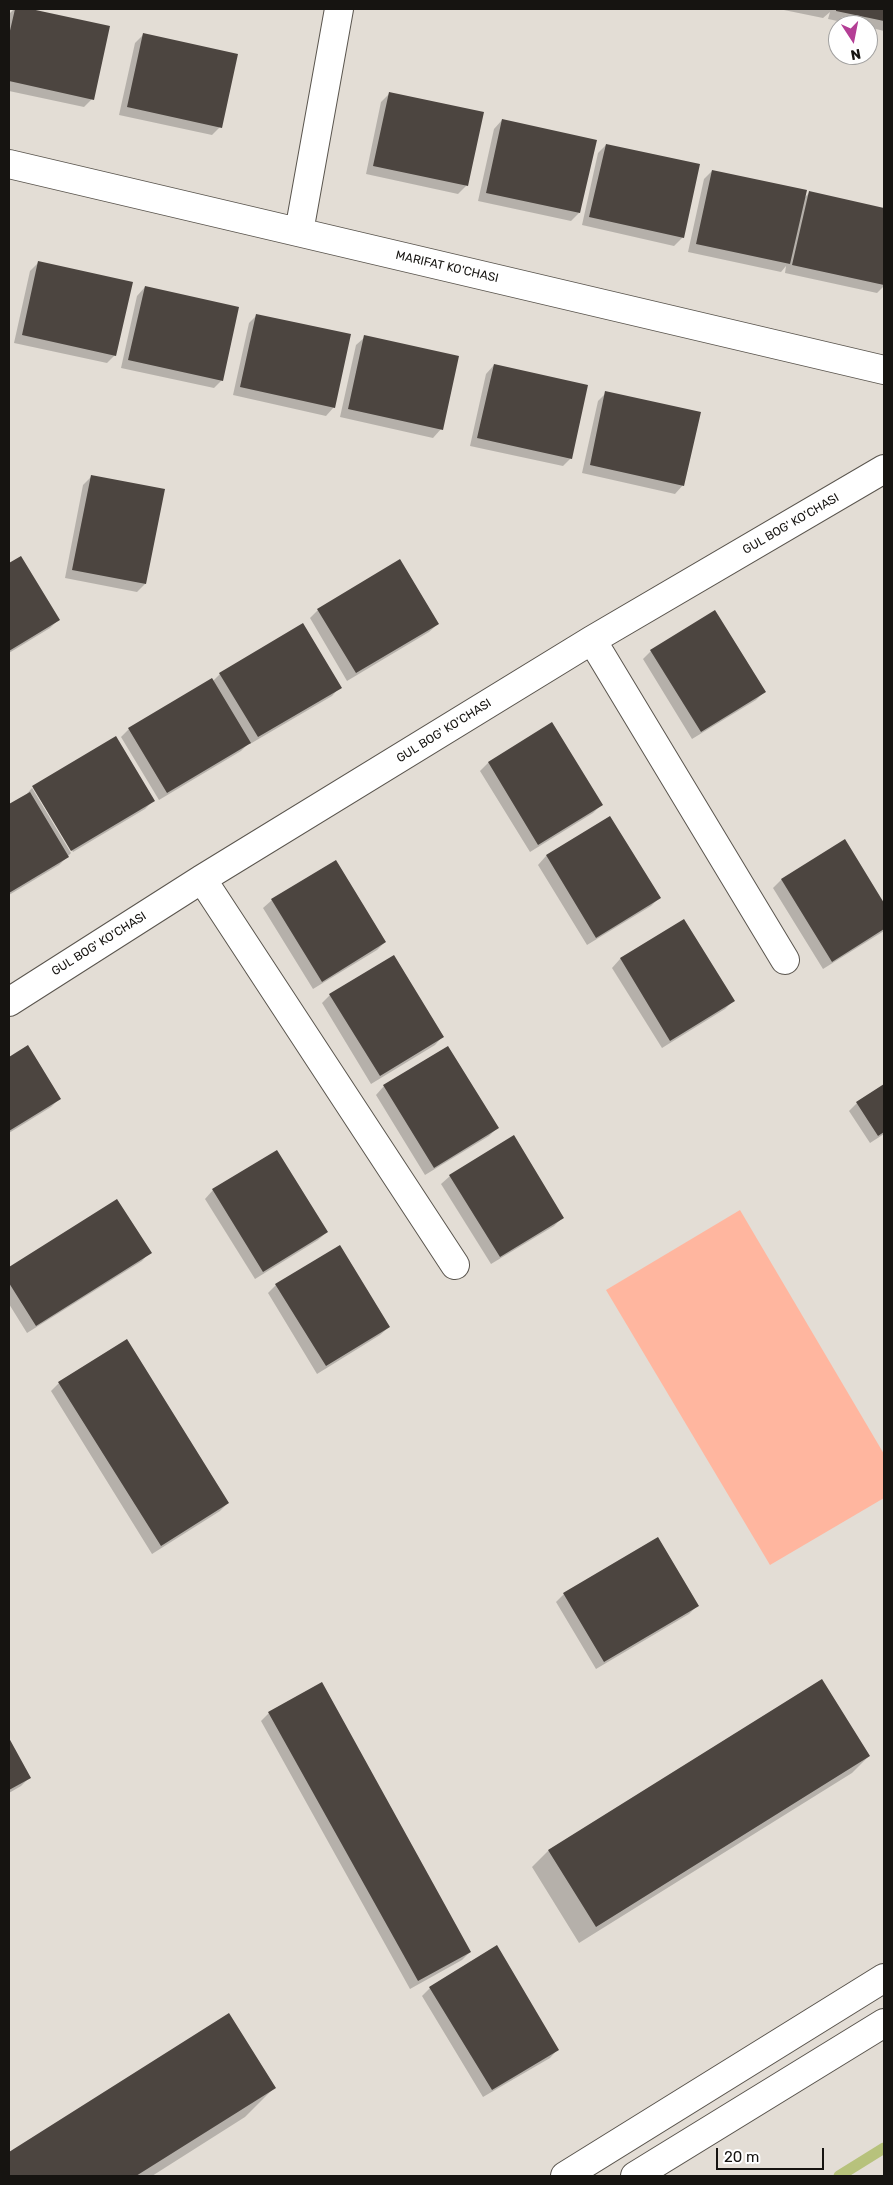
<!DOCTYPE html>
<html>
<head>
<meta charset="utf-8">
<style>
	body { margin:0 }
	#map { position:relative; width:893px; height:2185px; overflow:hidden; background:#e3ddd5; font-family:Rubik,sans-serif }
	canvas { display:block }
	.frame { position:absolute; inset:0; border:10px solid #161411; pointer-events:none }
	.north { position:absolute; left:828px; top:15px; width:50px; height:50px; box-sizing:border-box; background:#fff; border:1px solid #a2a1a0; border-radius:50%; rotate:169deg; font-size:14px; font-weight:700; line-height:20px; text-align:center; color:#161411 }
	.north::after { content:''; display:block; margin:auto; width:18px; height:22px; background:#b43e95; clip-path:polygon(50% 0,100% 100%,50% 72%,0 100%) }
	.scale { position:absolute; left:716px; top:2148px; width:108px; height:22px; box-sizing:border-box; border:2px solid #161411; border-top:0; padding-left:6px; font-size:15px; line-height:18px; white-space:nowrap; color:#161411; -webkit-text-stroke:4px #fff; paint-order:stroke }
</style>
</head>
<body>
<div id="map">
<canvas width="893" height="2185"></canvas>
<div class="frame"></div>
<div class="north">N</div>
<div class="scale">20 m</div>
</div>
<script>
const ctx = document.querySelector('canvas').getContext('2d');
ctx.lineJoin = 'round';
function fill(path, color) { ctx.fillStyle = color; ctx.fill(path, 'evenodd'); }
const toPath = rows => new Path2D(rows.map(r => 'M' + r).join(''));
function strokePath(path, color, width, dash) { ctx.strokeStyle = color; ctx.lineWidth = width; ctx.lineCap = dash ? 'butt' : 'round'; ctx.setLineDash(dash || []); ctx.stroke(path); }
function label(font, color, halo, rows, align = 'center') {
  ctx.font = font + ' Rubik,sans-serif'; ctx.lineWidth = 5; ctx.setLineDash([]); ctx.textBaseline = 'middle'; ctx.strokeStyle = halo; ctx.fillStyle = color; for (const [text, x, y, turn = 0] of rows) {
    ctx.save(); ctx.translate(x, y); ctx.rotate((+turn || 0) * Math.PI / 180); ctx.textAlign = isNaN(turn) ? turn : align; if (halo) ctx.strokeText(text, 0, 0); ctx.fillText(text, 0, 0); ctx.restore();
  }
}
fill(toPath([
	[740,1210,884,1454,884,1498,770,1565,606,1290]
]), '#ffb69f');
fill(toPath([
	[14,9,25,9,108,27,92,99,84,107,9,91,9,14],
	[779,9,884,9,884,31,868,27,868,25,857,25,828,19,830,12,823,18],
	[143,35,220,127,212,135,119,115,135,43],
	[390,93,466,186,458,194,366,174,381,102],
	[502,120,579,213,571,221,478,201,494,129],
	[606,145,683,237,674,246,582,225,598,153],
	[712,171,804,198,809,193,884,209,884,286,877,293,785,273,786,266,781,272,688,252,704,179],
	[38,263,115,355,107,363,14,343,30,271],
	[145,287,222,380,214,388,121,368,137,296],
	[257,315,334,407,326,416,233,395,249,323],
	[365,337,441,429,433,438,340,417,356,345],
	[494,365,571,458,563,466,470,446,486,374],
	[606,393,683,485,675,494,582,473,598,401],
	[91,477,145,584,137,592,65,578,83,485],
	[21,557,58,620,50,628,9,653,9,564],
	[318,610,438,624,429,632,347,681,310,618],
	[651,651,764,692,756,700,692,739,643,659],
	[220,674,340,687,332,696,250,744,249,743,241,751,159,800,121,737,129,729,212,682],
	[552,724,601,805,593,813,530,852,480,771,488,763],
	[115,738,153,801,145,809,73,852,33,788],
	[32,788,71,853,59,865,9,895,9,806,25,796],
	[610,817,659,898,651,906,587,945,538,865,546,856],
	[845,841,884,906,884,931,823,969,773,888,781,880],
	[335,862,385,942,377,950,313,989,263,908,272,900],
	[684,920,733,1001,725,1009,662,1048,612,968,620,959],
	[330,995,443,1036,435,1045,371,1084,322,1003],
	[27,1047,59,1099,51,1107,9,1133,9,1058],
	[384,1086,497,1128,489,1136,425,1175,376,1095],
	[884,1086,884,1134,870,1143,849,1111,857,1103],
	[450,1176,562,1218,554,1226,491,1264,441,1184],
	[213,1190,327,1232,318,1240,255,1279,205,1199],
	[117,1201,150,1252,142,1261,27,1333,9,1304,9,1268],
	[276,1285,389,1327,380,1335,317,1374,268,1293],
	[59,1383,228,1503,220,1511,152,1554,51,1391],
	[564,1594,697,1606,689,1614,596,1669,556,1602],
	[821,1681,869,1756,852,1773,579,1943,532,1867,548,1851],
	[269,1713,470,1952,462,1960,410,1989,261,1721],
	[9,1741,29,1778,21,1786,9,1793],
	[430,1988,558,2049,550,2058,483,2097,422,1996],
	[228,2015,274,2088,245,2117,152,2176,9,2176,9,2154]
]), '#0003');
strokePath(toPath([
	[839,2176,884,2148]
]), '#b7c27c', 11);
fill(toPath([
	[15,9,31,9,110,26,94,100,9,81,9,35],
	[836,9,884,9,884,21,836,11],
	[143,33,238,54,222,128,127,107],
	[389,92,484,112,468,186,373,166],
	[502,119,597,140,580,213,486,193],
	[606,144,700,164,684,238,589,217],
	[712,170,807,190,790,264,696,244],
	[809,191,884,208,884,285,792,265],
	[38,261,133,282,116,356,22,335],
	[145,286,239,307,223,381,128,360],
	[256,314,351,334,335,408,240,387],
	[364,335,459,356,443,430,348,409],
	[494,364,588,385,572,459,477,438],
	[605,391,701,412,684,486,590,465],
	[91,475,165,489,146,584,72,570],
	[21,556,60,620,9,651,9,563],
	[400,559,439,624,356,673,317,609],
	[715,610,766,692,701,732,650,650],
	[303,623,342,688,258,737,219,673],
	[212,678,251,743,167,793,128,728],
	[552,722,603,805,538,845,488,762],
	[116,736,155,801,71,851,32,786],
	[30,792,69,857,9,893,9,804],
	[610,816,661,898,596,938,546,855],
	[845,839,884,903,884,929,832,962,781,879],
	[336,860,386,942,322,982,271,899],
	[684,919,735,1001,670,1041,620,958],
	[394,955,444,1037,380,1076,329,994],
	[28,1045,61,1099,9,1131,9,1057],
	[448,1046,499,1128,434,1168,383,1085],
	[884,1084,884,1132,878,1136,856,1102],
	[514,1135,564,1218,500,1257,449,1175],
	[277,1150,328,1232,263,1272,212,1189],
	[117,1199,152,1253,36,1326,9,1283,9,1267],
	[340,1245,390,1327,326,1366,275,1284],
	[127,1339,229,1503,161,1546,58,1382],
	[658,1537,699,1606,604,1662,563,1593],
	[822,1679,870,1756,596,1927,548,1850],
	[322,1682,471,1952,418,1981,268,1712],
	[9,1738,31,1778,9,1790],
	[497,1945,559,2050,492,2090,429,1987],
	[229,2013,276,2088,136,2176,9,2176,9,2152]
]), '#4c4540');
const minor = toPath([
	[9,164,884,370],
	[299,232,339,9],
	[592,640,785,960],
	[202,879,455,1265],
	[9,1002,202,879,592,640,884,469]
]);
const major = toPath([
	[565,2176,884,1978],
	[635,2176,884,2023]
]);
strokePath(minor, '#5a554e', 30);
strokePath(major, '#5a554e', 30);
strokePath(minor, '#fff', 28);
strokePath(major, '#fff', 28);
label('12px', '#161411', '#fff', [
	["MARIFAT KO'CHASI",447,267,13],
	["GUL BOG' KO'CHASI",791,524,-30],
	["GUL BOG' KO'CHASI",444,731,-32],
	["GUL BOG' KO'CHASI",99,944,-32]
]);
</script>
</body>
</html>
